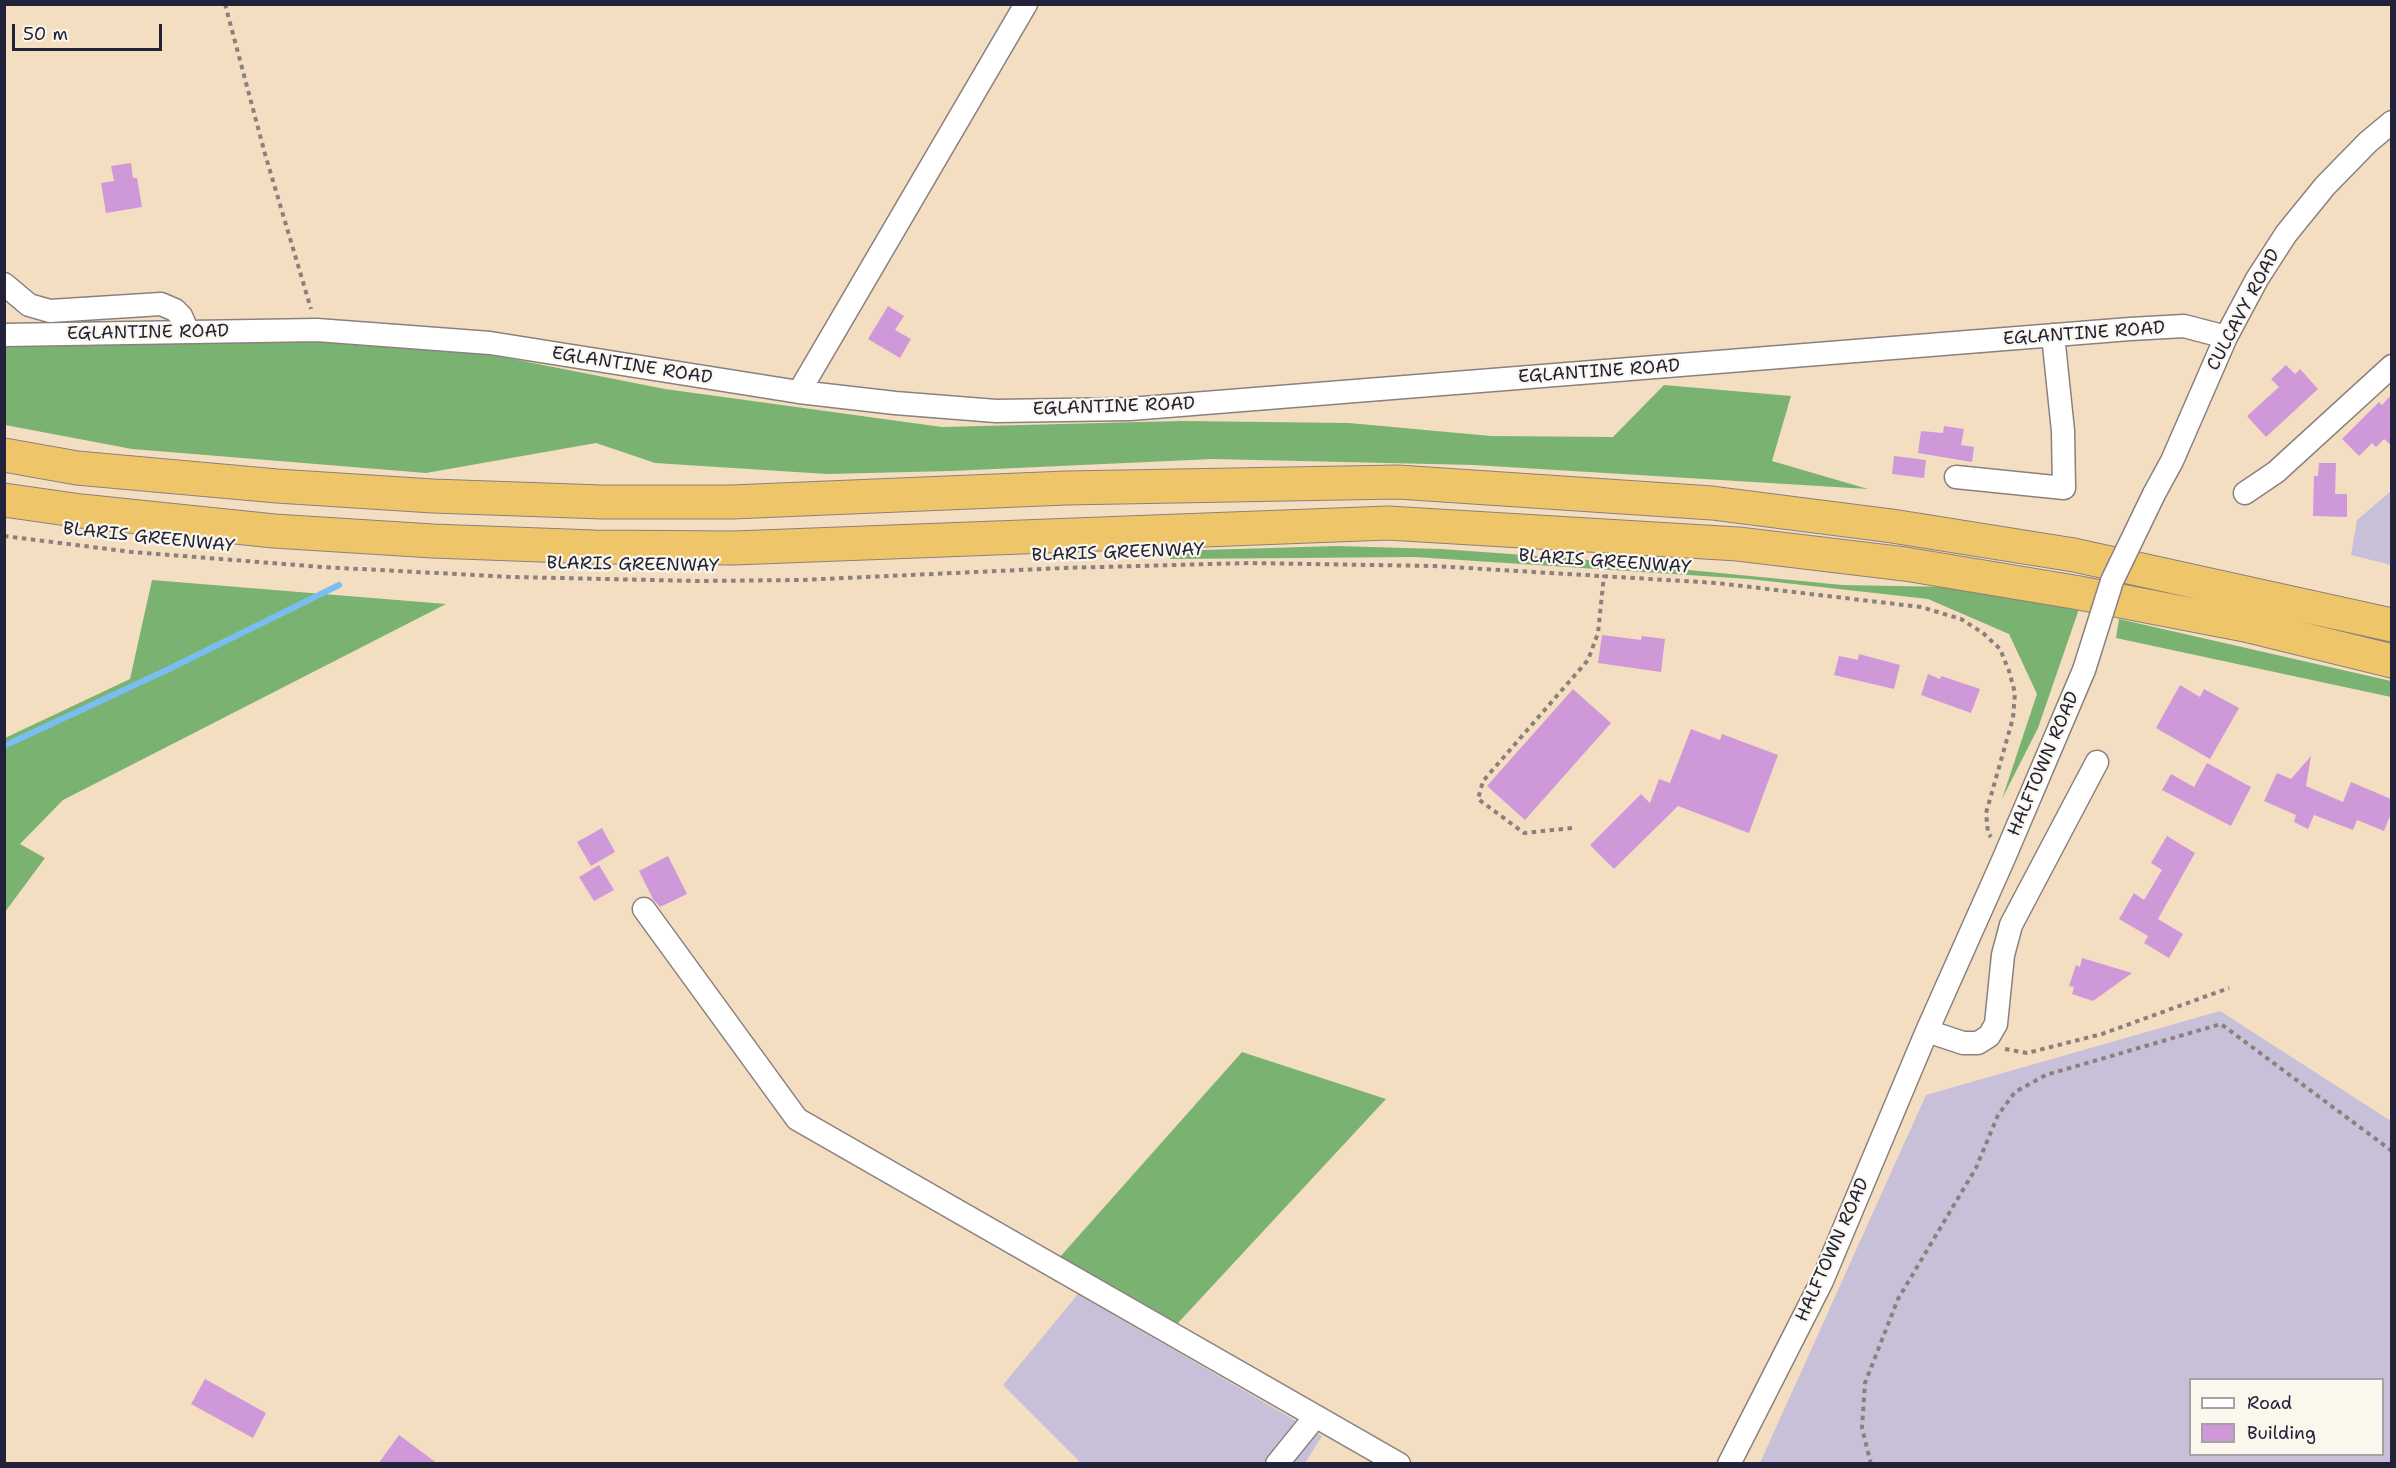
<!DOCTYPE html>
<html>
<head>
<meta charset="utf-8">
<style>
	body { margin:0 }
	#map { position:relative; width:2396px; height:1468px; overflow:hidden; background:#f4dec2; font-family:"Shantell Sans",sans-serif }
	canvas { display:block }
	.frame { position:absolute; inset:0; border:6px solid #22223b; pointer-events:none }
	.legend { position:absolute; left:2189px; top:1378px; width:195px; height:78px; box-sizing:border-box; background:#fbf7ec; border:2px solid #a4a2a5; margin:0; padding:8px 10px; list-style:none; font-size:18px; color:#22223b }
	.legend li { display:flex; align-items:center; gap:12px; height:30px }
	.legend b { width:30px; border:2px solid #a4a2a5 }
	.scale { position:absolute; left:12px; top:24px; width:150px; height:27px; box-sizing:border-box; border:3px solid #22223b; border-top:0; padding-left:8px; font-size:18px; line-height:21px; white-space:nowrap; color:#22223b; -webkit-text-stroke:4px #fbf7ec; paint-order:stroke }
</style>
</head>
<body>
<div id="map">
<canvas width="2396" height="1468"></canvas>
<div class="frame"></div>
<ul class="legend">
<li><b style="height:8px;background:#fff"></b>Road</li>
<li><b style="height:16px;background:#cf98d9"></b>Building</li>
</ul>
<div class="scale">50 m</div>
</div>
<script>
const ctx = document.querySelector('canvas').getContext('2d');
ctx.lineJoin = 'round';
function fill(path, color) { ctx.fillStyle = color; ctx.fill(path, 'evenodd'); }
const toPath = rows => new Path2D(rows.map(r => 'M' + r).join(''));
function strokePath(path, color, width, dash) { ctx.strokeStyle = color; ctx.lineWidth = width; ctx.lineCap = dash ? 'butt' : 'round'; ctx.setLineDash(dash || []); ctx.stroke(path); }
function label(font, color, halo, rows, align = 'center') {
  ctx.font = font + ' "Shantell Sans",sans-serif'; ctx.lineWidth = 4.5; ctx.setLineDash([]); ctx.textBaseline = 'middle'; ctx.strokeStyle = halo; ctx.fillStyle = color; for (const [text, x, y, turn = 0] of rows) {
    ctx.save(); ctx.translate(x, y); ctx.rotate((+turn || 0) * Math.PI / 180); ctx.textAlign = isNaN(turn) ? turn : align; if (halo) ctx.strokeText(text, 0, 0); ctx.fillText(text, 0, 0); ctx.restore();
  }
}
fill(toPath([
	[2391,491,2391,565,2351,555,2357,520],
	[2220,1011,2391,1121,2391,1463,1760,1463,1926,1095],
	[2190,1380,2382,1380,2382,1454,2190,1454],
	[1078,1294,1322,1436,1305,1463,1081,1463,1003,1385]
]), '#c8bfd8');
fill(toPath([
	[173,337,325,342,482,353,665,389,942,427,1181,421,1349,423,1491,436,1613,437,1664,385,1791,396,1772,461,1868,489,1474,465,1213,459,951,471,827,474,655,463,596,443,426,473,132,449,5,425,4,343],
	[1336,546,1441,549,1567,558,1842,585,1951,587,2079,609,2038,728,2002,799,2037,694,2009,634,1928,599,1749,579,1415,557,1170,559,1171,551],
	[152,580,446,604,63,800,20,844,45,858,5,912,5,738,130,679],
	[2119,619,2391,681,2391,697,2116,638],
	[1242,1052,1386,1099,1177,1324,1059,1258]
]), '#7ab371');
strokePath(toPath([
	[4,746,169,669,339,585]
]), '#79bef0', 6);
fill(toPath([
	[131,163,133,178,137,178,142,207,106,213,101,183,114,181,111,166],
	[888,306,904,316,895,330,911,339,900,358,868,339],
	[2286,365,2295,374,2300,369,2318,389,2266,437,2247,416,2279,387,2271,379],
	[2391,395,2391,445,2384,439,2376,447,2372,443,2359,456,2342,439,2379,402,2382,405],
	[1944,426,1964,429,1961,445,1974,447,1972,462,1918,453,1921,431,1943,433],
	[1894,456,1926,460,1924,478,1892,474],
	[2319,463,2336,463,2335,494,2347,494,2347,517,2313,516,2314,476,2318,476],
	[1602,635,1641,640,1642,636,1665,639,1661,672,1598,663],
	[1859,654,1900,665,1894,689,1834,675,1839,656,1858,660],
	[1928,674,1940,679,1941,676,1980,689,1971,713,1921,695],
	[2180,685,2200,697,2204,689,2239,708,2210,759,2156,728],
	[1573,689,1611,723,1525,820,1487,786],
	[1691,729,1720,740,1722,734,1778,755,1749,833,1678,806,1614,869,1590,845,1641,794,1650,803,1659,779,1670,783],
	[2311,756,2306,786,2343,802,2351,782,2391,799,2391,813,2384,831,2357,820,2353,830,2314,815,2308,829,2294,822,2296,815,2264,801,2277,773,2291,779],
	[2207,763,2251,787,2231,826,2162,790,2171,774,2194,787],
	[602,828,615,852,591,866,577,842],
	[2167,836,2195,853,2158,919,2183,934,2169,958,2144,943,2148,936,2119,919,2134,893,2144,900,2162,870,2151,863],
	[668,856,687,894,660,907,653,899,639,871],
	[599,865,614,890,594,901,579,877],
	[2082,958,2132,973,2093,1001,2072,994,2074,987,2069,986,2076,965,2080,967],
	[205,1379,266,1413,253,1438,191,1404],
	[399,1435,438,1464,378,1464]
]), '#cf98d9');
const minor = toPath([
	[4,284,29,305,50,311,161,304,175,310,181,316,188,332],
	[4,335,317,330,490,343,799,392,895,403,996,411,1130,409,2130,329,2184,326,2226,337],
	[799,392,1026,4],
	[1956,477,2064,488,2063,431,2053,335],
	[2245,493,2276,472,2392,366],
	[2154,494,2172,461,2226,337,2257,279,2286,234,2325,186,2368,142,2392,122],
	[644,909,797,1119,1399,1464],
	[1927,1031,1963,1043,1978,1043,1989,1036,1996,1024,2003,955,2011,925,2097,762],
	[1277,1464,1315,1417],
	[1729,1464,1822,1281,1927,1031,2004,858,2084,670]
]);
const highway = toPath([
	[4,455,77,468,277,486,433,496,602,502,732,502,1066,488,1398,482,1712,503,1892,526,2074,555,2392,625],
	[4,500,81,511,274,531,433,541,594,547,734,548,1388,523,1738,544,1905,564,2074,592,2245,625,2392,661]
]);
strokePath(minor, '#8b807e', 25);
strokePath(highway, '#8b807e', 35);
strokePath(toPath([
	[225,4,265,154,311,309],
	[4,536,132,552,322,567,513,577,698,581,801,580,1063,568,1249,563,1434,566,1717,583,1921,607,1961,619,1983,633,2000,649,2009,671,2015,693,2013,718,1986,813,1988,833,1991,837],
	[1572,828,1524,833,1478,799,1483,781,1588,660,1598,633,1604,575],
	[2005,1049,2027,1053,2102,1034,2229,988],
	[1871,1464,1862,1428,1865,1383,1898,1299,1976,1168,1998,1115,2015,1092,2046,1075,2221,1024,2392,1151]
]), '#8b807e', 4, [4.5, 4.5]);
strokePath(minor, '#fff', 22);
strokePath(highway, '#eec569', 33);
const minorBridge = toPath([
	[2084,670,2112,581,2154,494]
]);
strokePath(minorBridge, '#8b807e', 25, []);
strokePath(minorBridge, '#fff', 22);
label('18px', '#22223b', '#fbf7ec', [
	["CULCAVY ROAD",2244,310,-62],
	["EGLANTINE ROAD",148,333,-1],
	["EGLANTINE ROAD",2084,334,-4],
	["EGLANTINE ROAD",632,366,9],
	["EGLANTINE ROAD",1599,372,-4],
	["EGLANTINE ROAD",1114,407,-2],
	["BLARIS GREENWAY",149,538,6],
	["BLARIS GREENWAY",1118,553,-2],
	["BLARIS GREENWAY",1605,562,4],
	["BLARIS GREENWAY",633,565,1],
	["HALFTOWN ROAD",2044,764,-67],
	["HALFTOWN ROAD",1833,1250,-66]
]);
</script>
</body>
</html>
